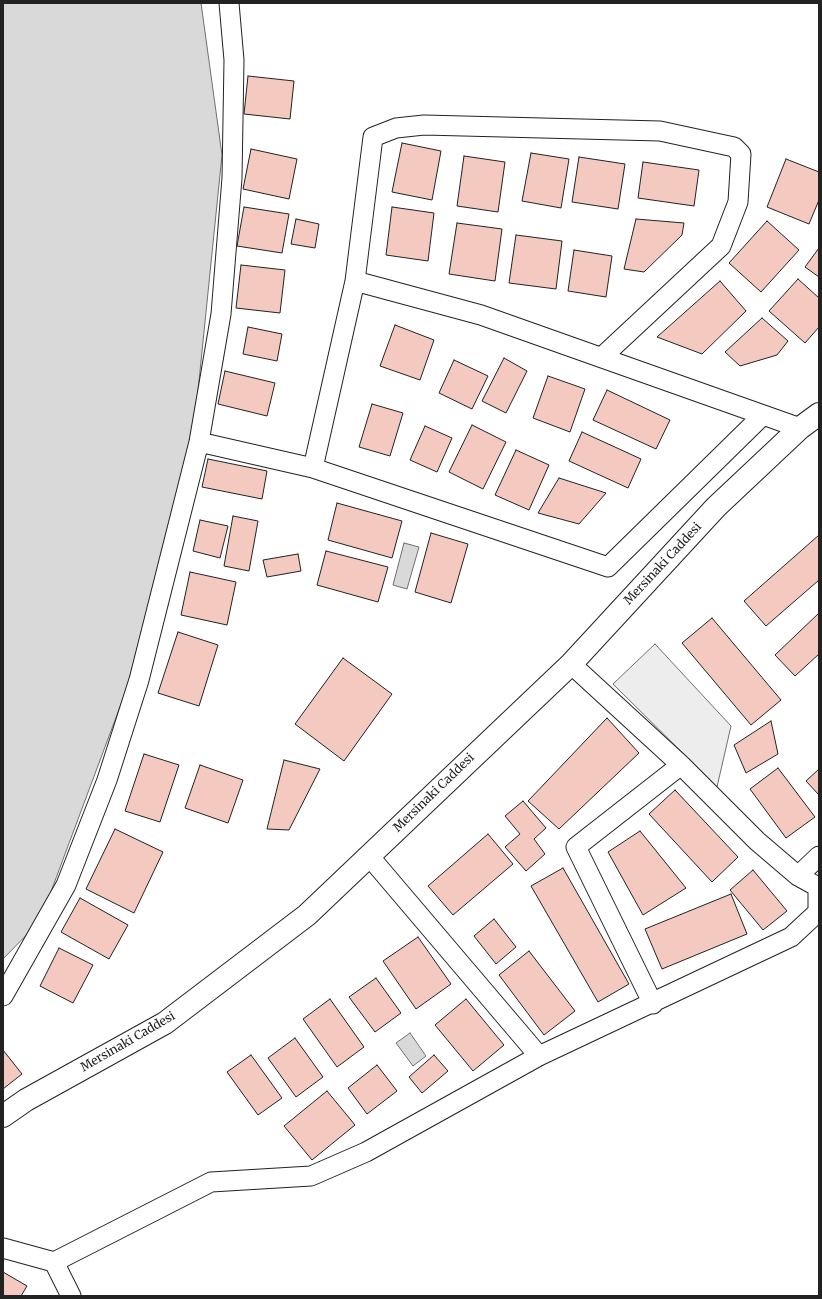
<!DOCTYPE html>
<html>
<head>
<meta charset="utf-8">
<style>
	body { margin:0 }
	#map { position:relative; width:822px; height:1299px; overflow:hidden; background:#fff; font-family:Merriweather,serif }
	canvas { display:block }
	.frame { position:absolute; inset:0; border:4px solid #222; pointer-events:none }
</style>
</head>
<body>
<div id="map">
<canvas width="822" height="1299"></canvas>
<div class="frame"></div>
</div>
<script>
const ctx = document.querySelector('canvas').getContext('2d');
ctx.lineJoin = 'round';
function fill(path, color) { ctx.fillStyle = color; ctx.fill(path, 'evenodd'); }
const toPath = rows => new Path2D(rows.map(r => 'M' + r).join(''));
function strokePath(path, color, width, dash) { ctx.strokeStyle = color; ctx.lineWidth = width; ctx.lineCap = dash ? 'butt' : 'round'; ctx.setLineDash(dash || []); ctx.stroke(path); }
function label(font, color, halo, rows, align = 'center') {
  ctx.font = font + ' Merriweather,serif'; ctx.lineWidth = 3; ctx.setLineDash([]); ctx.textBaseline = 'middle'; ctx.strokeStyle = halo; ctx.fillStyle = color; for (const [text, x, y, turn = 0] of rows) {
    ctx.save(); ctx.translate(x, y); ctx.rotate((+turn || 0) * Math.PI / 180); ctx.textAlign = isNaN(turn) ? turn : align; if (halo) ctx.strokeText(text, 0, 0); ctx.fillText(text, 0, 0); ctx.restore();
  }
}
const parking = toPath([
	[655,644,731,726,717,787,613,684,655,644]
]);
fill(parking, '#ededed');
strokePath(parking, '#6f6f6f', 1);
const water = toPath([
	[3,3,201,3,222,155,183,538,40,921,3,959,3,3],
	[404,543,419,547,407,589,393,585,404,543],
	[410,1033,426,1056,413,1066,396,1043,410,1033]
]);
fill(water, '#d9d9d9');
strokePath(water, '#6f6f6f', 1);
const building = toPath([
	[248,76,294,81,290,119,244,114,248,76],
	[402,143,441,151,432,200,392,192,402,143],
	[251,149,297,159,289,199,243,189,251,149],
	[531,153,569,159,561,208,522,201,531,153],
	[464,156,505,162,498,212,457,206,464,156],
	[579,157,625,164,618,209,572,202,579,157],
	[786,159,819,172,819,200,809,224,767,207,786,159],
	[643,162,699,170,694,206,638,198,643,162],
	[244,207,289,214,282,253,237,246,244,207],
	[392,207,434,213,428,261,386,255,392,207],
	[296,219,319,224,315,248,291,244,296,219],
	[636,219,684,223,682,235,644,272,624,269,636,219],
	[767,221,799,250,761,292,729,263,767,221],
	[457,223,502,229,495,281,449,274,457,223],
	[516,235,562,241,556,289,509,283,516,235],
	[819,248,819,277,805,267,819,248],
	[574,250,612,256,606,297,568,291,574,250],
	[241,265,285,270,280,313,236,308,241,265],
	[798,279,819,298,819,327,805,343,769,311,798,279],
	[720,281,746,311,702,354,657,337,720,281],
	[762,318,788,341,777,355,740,366,725,352,762,318],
	[395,325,434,340,420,380,380,366,395,325],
	[248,327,282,334,277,361,243,354,248,327],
	[504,358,527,371,506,413,482,401,504,358],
	[454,360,488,376,472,409,439,393,454,360],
	[225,371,275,383,267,416,218,404,225,371],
	[548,376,585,389,570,432,533,418,548,376],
	[607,390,670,420,656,449,593,420,607,390],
	[372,404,403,413,390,456,359,447,372,404],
	[472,425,506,442,483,489,449,472,472,425],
	[425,426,452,438,437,472,410,460,425,426],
	[582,432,641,459,628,488,569,461,582,432],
	[516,450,549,465,529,510,495,495,516,450],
	[208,459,267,471,262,499,202,487,208,459],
	[559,478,606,493,579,524,538,513,559,478],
	[337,503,402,521,392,558,328,540,337,503],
	[233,516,258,521,249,571,224,566,233,516],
	[200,520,228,526,220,558,193,551,200,520],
	[431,533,468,544,451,603,415,592,431,533],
	[819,535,819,580,766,626,744,601,819,535],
	[326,551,388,567,378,602,317,585,326,551],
	[298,554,301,571,267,577,263,560,298,554],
	[190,572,236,582,227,625,181,615,190,572],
	[819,613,819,654,795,676,775,655,819,613],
	[712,618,781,700,751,725,682,643,712,618],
	[178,632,218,645,199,706,158,693,178,632],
	[343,658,392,694,344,761,295,724,343,658],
	[607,718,639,753,559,829,528,801,607,718],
	[771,721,778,754,746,773,734,745,771,721],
	[144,754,179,765,160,822,125,811,144,754],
	[284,760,320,769,289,830,267,829,284,760],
	[200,765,243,780,228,823,185,808,200,765],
	[778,768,815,817,786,838,750,789,778,768],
	[819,769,819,795,806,781,819,769],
	[675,790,738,857,712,882,649,814,675,790],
	[523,801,546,828,534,839,545,854,526,871,505,847,520,834,505,816,523,801],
	[115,829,163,852,134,913,86,889,115,829],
	[640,831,686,888,643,915,608,852,640,831],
	[488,834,513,864,453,915,428,886,488,834],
	[563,868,629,984,598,1002,531,886,563,868],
	[753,870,787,911,763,930,730,890,753,870],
	[731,894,747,934,662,969,645,929,731,894],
	[80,898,128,925,109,959,61,932,80,898],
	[494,919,516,947,496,964,474,936,494,919],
	[418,937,451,984,416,1009,383,961,418,937],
	[59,948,93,965,73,1003,40,986,59,948],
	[529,951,575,1011,544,1035,499,975,529,951],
	[376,978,401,1013,375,1032,349,997,376,978],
	[330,999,364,1047,337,1067,303,1019,330,999],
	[466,999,504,1045,473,1071,435,1025,466,999],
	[295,1038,323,1077,296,1097,268,1058,295,1038],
	[3,1050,22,1074,3,1089,3,1050],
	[251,1055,282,1098,258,1115,227,1072,251,1055],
	[434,1055,448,1071,422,1093,409,1077,434,1055],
	[377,1065,397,1091,367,1114,348,1088,377,1065],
	[327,1091,355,1125,312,1160,284,1126,327,1091],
	[3,1272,27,1286,21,1296,3,1296,3,1272]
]);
fill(building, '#f3c9c0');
strokePath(building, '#222', 1);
const street = toPath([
	[355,281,481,315,800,428],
	[199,442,313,468,608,567,763,415],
	[313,468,355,281,373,137,396,128,424,125,660,131,734,147,741,154,738,202,721,246,602,357],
	[369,856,539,1056],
	[798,876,819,856],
	[3,996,66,885,107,780,139,680,199,442,221,314,232,178,234,60,229,3],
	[653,1004,576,847,681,765],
	[3,1248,54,1262,211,1182,311,1176,366,1152,539,1056,791,937,818,912,818,887,798,876,757,841,681,765,571,664],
	[54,1262,71,1296]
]);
const secondary = toPath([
	[3,1116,26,1100,165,1023,307,915,571,664,716,507,800,428,819,414]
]);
strokePath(street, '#222', 21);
strokePath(secondary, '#222', 24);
strokePath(street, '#fff', 19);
strokePath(secondary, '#fff', 22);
label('12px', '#222', '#fff', [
	["Mersinaki Caddesi",663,564,-47],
	["Mersinaki Caddesi",434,793,-44],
	["Mersinaki Caddesi",128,1042,-30]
]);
</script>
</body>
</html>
